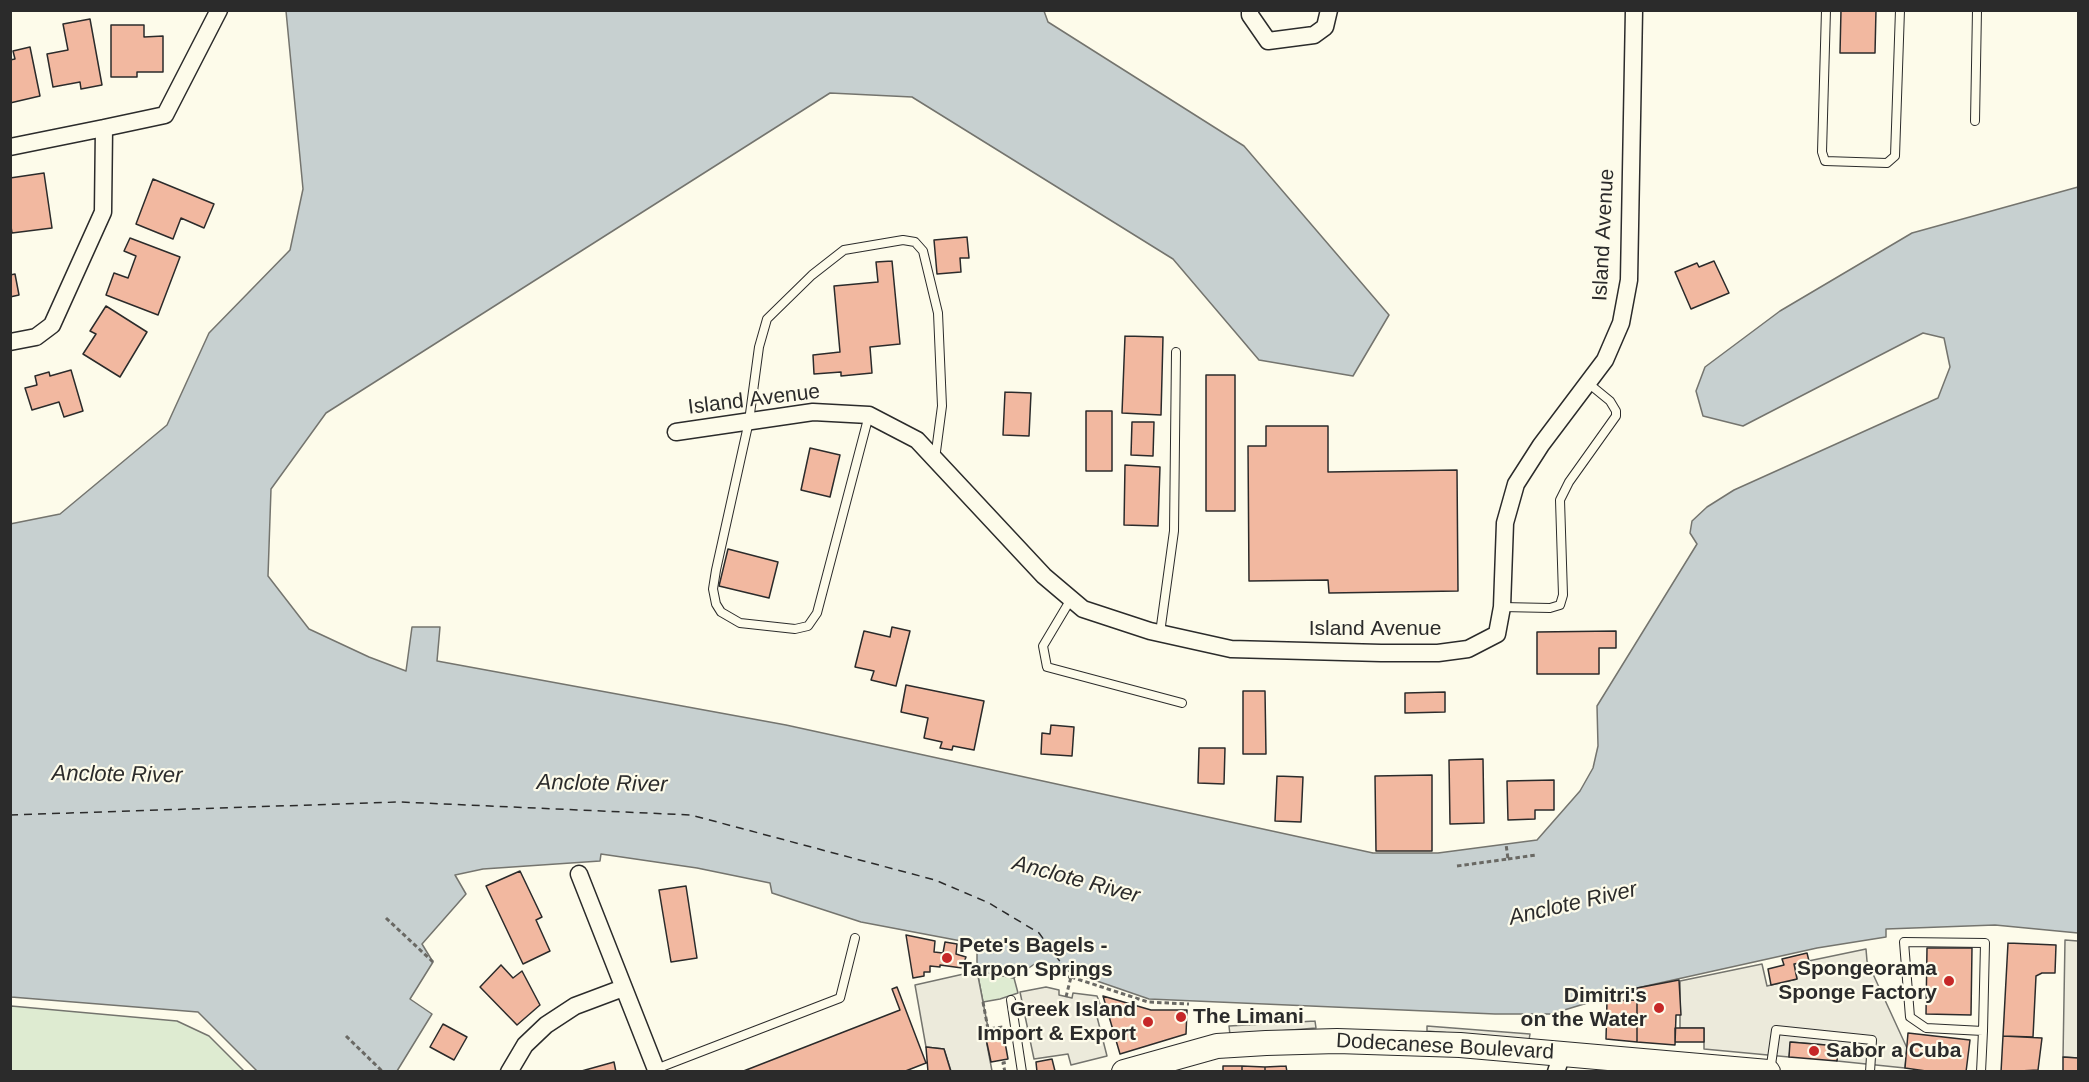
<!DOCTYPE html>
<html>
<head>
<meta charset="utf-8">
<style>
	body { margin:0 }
	#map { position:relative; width:2089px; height:1082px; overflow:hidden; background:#fdfbea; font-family:Arial,sans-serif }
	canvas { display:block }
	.frame { position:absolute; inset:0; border:12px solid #2b2b2b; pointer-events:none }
</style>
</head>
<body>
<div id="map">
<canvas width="2089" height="1082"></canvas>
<div class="frame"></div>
</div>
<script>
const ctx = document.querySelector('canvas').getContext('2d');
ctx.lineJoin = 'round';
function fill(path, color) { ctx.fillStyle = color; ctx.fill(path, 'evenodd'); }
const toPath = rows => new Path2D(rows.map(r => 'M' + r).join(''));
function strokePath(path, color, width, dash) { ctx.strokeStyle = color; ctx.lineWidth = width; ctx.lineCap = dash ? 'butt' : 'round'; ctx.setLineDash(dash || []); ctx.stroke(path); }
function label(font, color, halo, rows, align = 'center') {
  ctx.font = font + ' Arial,sans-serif'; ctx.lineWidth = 4.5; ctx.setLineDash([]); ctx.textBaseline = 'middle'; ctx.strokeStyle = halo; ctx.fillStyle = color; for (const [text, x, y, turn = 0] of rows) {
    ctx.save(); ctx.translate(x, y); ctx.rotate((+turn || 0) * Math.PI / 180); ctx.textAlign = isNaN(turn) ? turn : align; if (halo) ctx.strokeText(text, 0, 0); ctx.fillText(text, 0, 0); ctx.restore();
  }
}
const green = toPath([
	[977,971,1014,978,1018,993,1000,999,983,1002,977,971],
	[11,1006,177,1021,209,1036,244,1071,11,1071,11,1006]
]);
fill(green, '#deebd1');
strokePath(green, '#74746e', 1.5);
const parking = toPath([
	[2065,940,2078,941,2078,1071,2078,1058,2063,1057,2065,940],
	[1866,949,1867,961,1907,1048,1905,1068,1837,1061,1838,1046,1791,1042,1789,1057,1704,1049,1704,1028,1680,1028,1680,981,1762,964,1767,986,1797,979,1794,964,1866,949],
	[977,971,989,1033,985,1034,992,1071,951,1071,944,1049,926,1047,915,985,977,971],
	[1046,987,1059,990,1059,995,1072,998,1073,993,1097,996,1100,1004,1094,1005,1107,1056,1071,1065,1068,1054,1034,1059,1020,992,1046,987],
	[1315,1021,1316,1028,1230,1035,1229,1026,1315,1021],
	[1427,1026,1530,1034,1529,1040,1427,1031,1427,1026]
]);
fill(parking, '#eceadb');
strokePath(parking, '#74746e', 1.5);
const water = toPath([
	[286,11,1044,11,1048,22,1244,146,1389,315,1353,376,1259,360,1173,259,912,97,830,93,326,413,271,489,268,576,309,629,369,657,406,671,412,627,440,627,437,661,786,725,1373,853,1438,853,1537,840,1580,791,1593,768,1598,746,1597,706,1697,544,1690,533,1692,521,1707,507,1734,490,1938,398,1950,367,1944,338,1923,333,1743,426,1703,416,1696,391,1705,367,1780,311,1912,233,2078,187,2078,933,1995,925,1886,929,1886,937,1817,948,1637,988,1551,1014,1495,1014,1149,999,1039,961,1014,978,977,971,977,944,861,922,772,893,770,883,697,868,601,854,600,861,483,869,455,875,466,894,422,944,433,962,410,999,432,1014,397,1071,257,1071,198,1012,11,997,10,524,60,514,167,425,209,333,290,250,303,189,286,11]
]);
fill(water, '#c7d0d0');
strokePath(water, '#74746e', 1.5);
strokePath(toPath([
	[10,815,399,802,691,815,935,880,989,903,1039,933,1067,971]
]), '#2b2b2b', 1.5, [8, 6]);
const building = toPath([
	[1841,10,1876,10,1875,53,1840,53,1841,10],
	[90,19,102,85,81,89,80,82,53,87,47,54,68,50,63,24,90,19],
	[111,25,144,25,144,37,163,36,163,72,137,72,137,77,111,77,111,25],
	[30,47,40,96,10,103,10,60,15,59,13,51,30,47],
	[44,173,52,228,12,233,10,220,10,178,44,173],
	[153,179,214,204,204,228,181,218,173,239,136,224,153,179],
	[967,237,969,258,960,258,961,272,937,274,934,240,967,237],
	[130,238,180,257,158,315,106,295,114,273,128,278,136,256,124,251,130,238],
	[892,261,900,344,870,347,872,373,841,376,841,372,814,374,813,355,840,352,834,286,878,282,876,262,892,261],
	[1714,261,1729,293,1691,309,1675,272,1697,263,1699,267,1714,261],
	[15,274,19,295,10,297,10,275,15,274],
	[106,306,147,332,120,377,83,354,96,334,90,331,106,306],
	[1125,336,1163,337,1161,415,1122,413,1125,336],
	[71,370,83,411,64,417,59,402,32,410,25,388,37,385,35,376,49,372,50,376,71,370],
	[1206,375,1235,375,1235,511,1206,511,1206,375],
	[1005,392,1031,393,1029,436,1003,435,1005,392],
	[1086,411,1112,411,1112,471,1086,471,1086,411],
	[1132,422,1154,422,1153,456,1131,455,1132,422],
	[1266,426,1328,426,1328,472,1457,470,1458,591,1329,593,1328,580,1249,581,1248,446,1266,446,1266,426],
	[810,448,840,455,830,497,801,490,810,448],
	[1125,465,1160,467,1158,526,1124,525,1125,465],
	[728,549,778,562,769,598,719,586,728,549],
	[892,627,910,631,896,686,871,680,874,671,855,667,864,631,890,637,892,627],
	[1616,631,1616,648,1599,648,1599,674,1537,674,1537,632,1616,631],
	[906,685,984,701,974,750,953,746,952,750,940,748,942,742,924,738,928,718,901,712,906,685],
	[1243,691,1265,691,1266,754,1243,754,1243,691],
	[1445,692,1445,712,1405,713,1405,693,1445,692],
	[1051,725,1074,727,1072,756,1041,754,1042,733,1050,734,1051,725],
	[1199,748,1225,748,1224,784,1198,783,1199,748],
	[1483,759,1484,823,1450,824,1449,760,1483,759],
	[1432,775,1432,851,1376,851,1375,776,1432,775],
	[1277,776,1303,777,1301,822,1275,821,1277,776],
	[1554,780,1554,810,1535,810,1535,819,1508,820,1507,781,1554,780],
	[520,871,542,917,536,920,550,951,523,964,486,886,520,871],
	[686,886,697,958,671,962,659,890,686,886],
	[906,935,935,941,934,952,943,953,945,942,957,944,956,954,966,957,962,968,940,965,940,967,930,966,930,972,924,972,924,976,913,978,906,935],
	[2008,943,2056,945,2055,973,2042,973,2036,976,2033,1037,2003,1036,2008,943],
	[1927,948,1972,948,1971,1015,1926,1014,1927,948],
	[1807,953,1809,961,1794,964,1797,979,1771,985,1768,969,1784,965,1782,959,1807,953],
	[501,965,513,978,522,971,540,1005,517,1025,480,987,501,965],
	[1679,980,1681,1015,1676,1015,1675,1045,1637,1042,1637,988,1679,980],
	[897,987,926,1063,903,1072,741,1072,900,1010,892,989,897,987],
	[1103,996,1151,1010,1187,1010,1186,1034,1120,1054,1103,996],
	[1637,1000,1637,1042,1606,1039,1607,1001,1637,1000],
	[443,1024,467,1037,454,1060,430,1047,443,1024],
	[1675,1028,1704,1028,1704,1042,1675,1042,1675,1028],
	[1003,1031,1008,1059,991,1062,985,1034,1003,1031],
	[1908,1033,1970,1040,1966,1072,1933,1072,1905,1068,1908,1033],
	[2003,1036,2042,1038,2038,1070,2001,1072,2003,1036],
	[1790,1042,1838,1046,1837,1061,1789,1057,1790,1042],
	[926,1047,944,1049,951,1072,928,1072,926,1047],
	[2063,1057,2078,1058,2078,1072,2063,1072,2063,1057],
	[1052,1059,1055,1071,1037,1072,1036,1062,1052,1059],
	[614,1062,616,1072,578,1072,614,1062],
	[1223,1066,1242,1066,1242,1072,1223,1072,1223,1066],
	[1242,1066,1265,1067,1265,1072,1242,1072,1242,1066],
	[1286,1066,1287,1072,1265,1072,1265,1067,1286,1066]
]);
fill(building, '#f2b8a0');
strokePath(building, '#2b2b2b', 1.5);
const lane = toPath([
	[1826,10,1822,152,1825,161,1887,163,1895,156,1900,10],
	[1975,121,1977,10],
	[869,415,817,613,808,626,795,629,740,623,721,612,716,604,713,589,716,570,749,421,759,347,767,319,812,275,844,250,903,240,915,242,923,251,938,313,942,406,935,459],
	[1071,599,1043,646,1047,667,1182,703],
	[1502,607,1550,608,1560,605,1563,595,1560,500,1569,482,1616,416,1616,411,1610,401,1588,383],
	[1160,633,1174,531,1176,352],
	[1011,1000,1022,1072],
	[656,1069,840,998,855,938],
	[1770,1072,1776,1030,1872,1040,1870,1072],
	[1981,1072,1983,1031,1985,943,1904,942,1910,1017,1926,1028,1983,1031]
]);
const street = toPath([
	[1250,10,1250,15,1268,41,1314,35,1325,27,1329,10],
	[104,128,165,115,219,10],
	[10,147,104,128,103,212,52,325,36,337,10,342],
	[676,432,813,412,869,415,917,440,1044,576,1083,609,1150,631,1231,649,1381,653,1438,653,1468,649,1497,634,1502,607,1505,523,1516,484,1541,445,1605,360,1621,323,1629,280,1634,10],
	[579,874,657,1072],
	[509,1072,525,1045,546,1025,575,1006,623,988],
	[1556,1072,1562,1054]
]);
const secondary = toPath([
	[1124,1072,1217,1046,1266,1043,1337,1041,1460,1045,1768,1072]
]);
strokePath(lane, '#2b2b2b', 10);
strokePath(street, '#2b2b2b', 19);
strokePath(secondary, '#2b2b2b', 26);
strokePath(toPath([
	[1508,859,1536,855],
	[1457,866,1508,859,1506,844],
	[386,918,433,962],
	[1071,977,1148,1002,1189,1004],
	[1066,997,1071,977,1068,977],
	[983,1002,988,1029,1003,1027],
	[346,1036,383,1072],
	[1005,1072,1003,1063,1008,1062]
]), '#6a6964', 3, [4.5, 3]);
strokePath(lane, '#fdfbea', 8);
strokePath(street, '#fdfbea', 16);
strokePath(secondary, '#fdfbea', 24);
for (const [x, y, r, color] of [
	[947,958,6,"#c62828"],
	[1949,981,6,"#c62828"],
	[1659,1008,6,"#c62828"],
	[1181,1017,6,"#c62828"],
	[1148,1022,6,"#c62828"],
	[1814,1051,6,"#c62828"]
]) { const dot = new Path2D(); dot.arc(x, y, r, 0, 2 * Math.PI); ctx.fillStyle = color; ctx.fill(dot); strokePath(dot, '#fdfbea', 2); }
label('21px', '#2b2b2b', '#fdfbea', [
	["Island Avenue",1604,235,-87],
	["Island Avenue",754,400,-7],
	["Island Avenue",1375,629],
	["Dodecanese Boulevard",1445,1047,3]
]);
label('bold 21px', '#2b2b2b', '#fdfbea', [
	["Pete's Bagels -",959,946],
	["Tarpon Springs",959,970],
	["Spongeorama",1937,969,"right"],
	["Sponge Factory",1937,993,"right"],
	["Dimitri's",1647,996,"right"],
	["on the Water",1647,1020,"right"],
	["Greek Island",1136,1010,"right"],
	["Import & Export",1136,1034,"right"],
	["The Limani",1193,1017],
	["Sabor a Cuba",1826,1051]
], 'left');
label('italic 22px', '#2b2b2b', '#fdfbea', [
	["Anclote River",117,775,1],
	["Anclote River",602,784,1],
	["Anclote River",1076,880,15],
	["Anclote River",1573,904,-13]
]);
</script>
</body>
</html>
